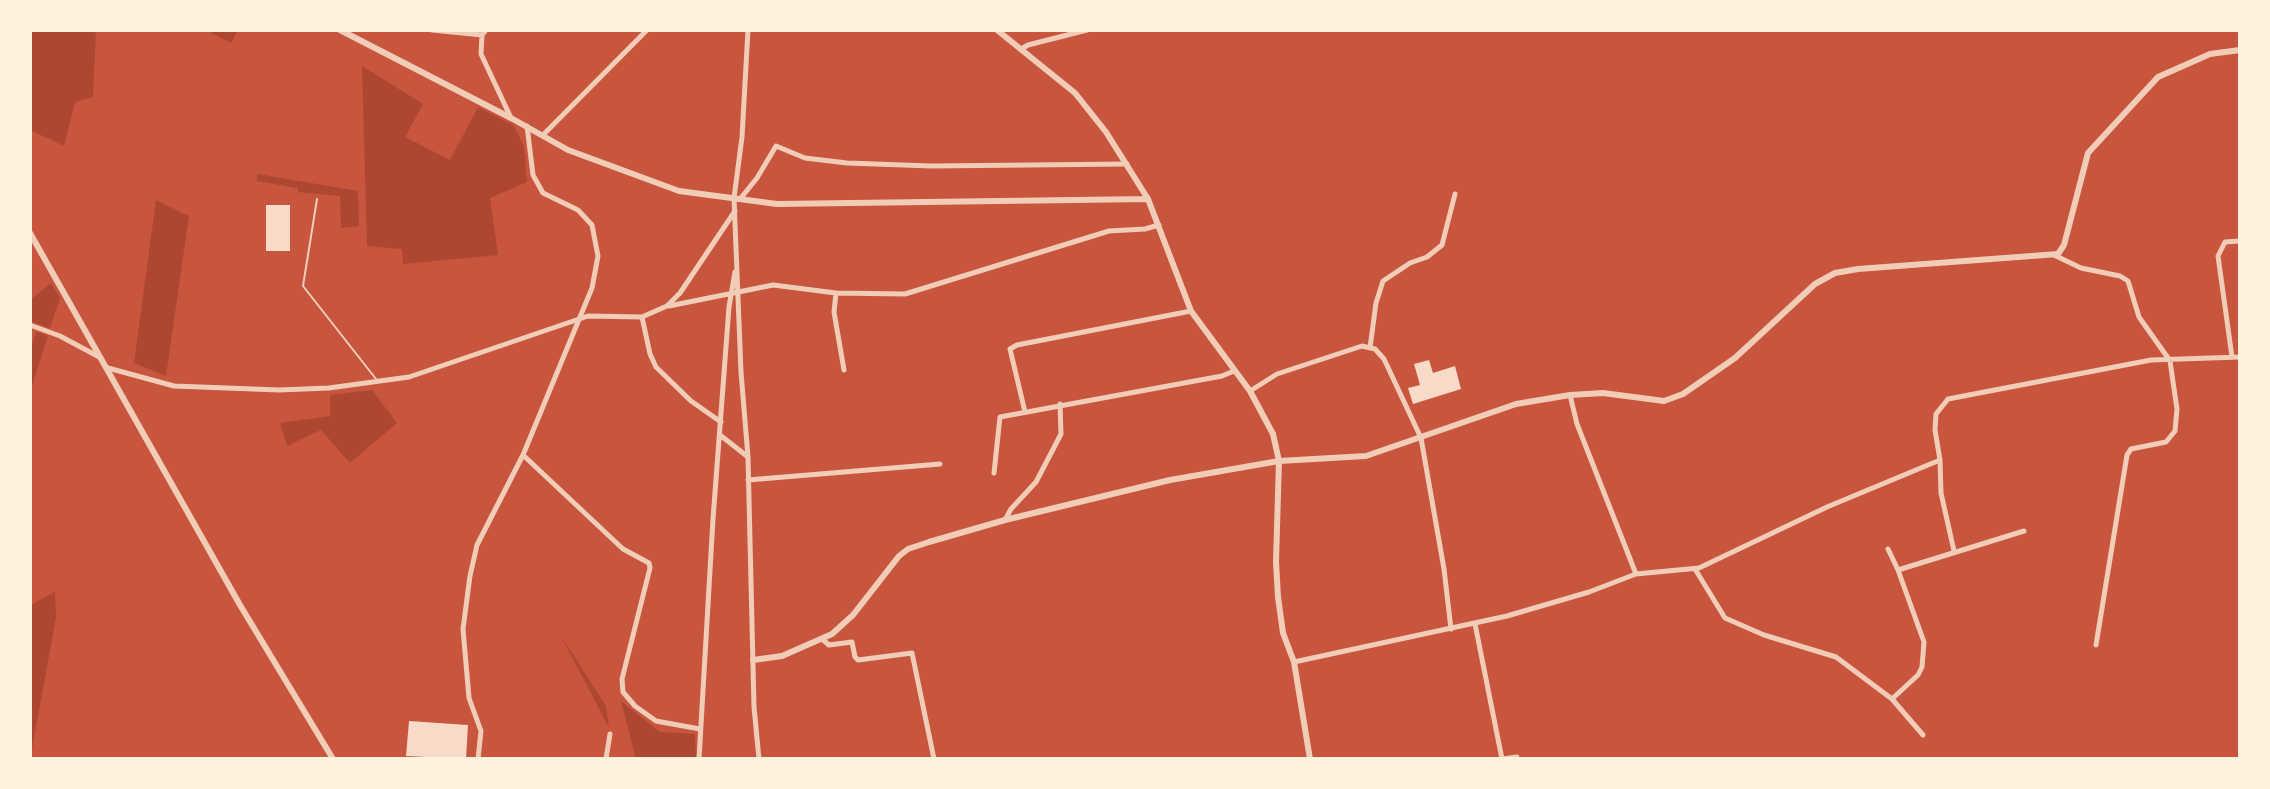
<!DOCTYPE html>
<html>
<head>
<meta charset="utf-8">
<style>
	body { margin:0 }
	#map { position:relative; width:2270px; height:789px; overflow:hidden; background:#c8553d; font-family:Roboto,sans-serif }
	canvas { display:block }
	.frame { position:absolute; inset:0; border:32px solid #fff3e0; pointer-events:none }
</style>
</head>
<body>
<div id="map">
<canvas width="2270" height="789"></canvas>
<div class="frame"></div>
</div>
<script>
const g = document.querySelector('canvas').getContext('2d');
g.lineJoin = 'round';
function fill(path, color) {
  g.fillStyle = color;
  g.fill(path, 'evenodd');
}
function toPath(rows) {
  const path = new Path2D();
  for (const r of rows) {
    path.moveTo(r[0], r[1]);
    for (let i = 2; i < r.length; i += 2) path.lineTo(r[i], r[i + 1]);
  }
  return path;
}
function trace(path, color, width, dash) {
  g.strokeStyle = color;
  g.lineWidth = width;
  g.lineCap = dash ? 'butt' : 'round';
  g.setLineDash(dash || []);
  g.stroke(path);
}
const green = toPath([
	[30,30,96,30,93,97,75,102,64,146,30,130],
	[205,30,238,30,231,43],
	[362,66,423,104,405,137,450,160,478,107,513,125,524,146,527,182,490,198,498,255,403,264,402,249,367,246],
	[258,174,358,191,359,226,341,228,340,196,298,192,298,188,256,181],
	[156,200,189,216,166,376,134,363],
	[51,283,60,298,50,328,30,321,30,300],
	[36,332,48,336,30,392,30,350],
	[372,390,397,423,350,463,321,430,287,446,280,423,330,416,330,395],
	[55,592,56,618,30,759,30,612,32,604],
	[561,636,606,706,609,728,594,699],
	[621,701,660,732,695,734,696,759,636,759]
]);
const building = toPath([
	[266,205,290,205,290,251,266,251],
	[1429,360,1433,373,1455,366,1461,389,1413,404,1408,388,1420,385,1414,364],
	[409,721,468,725,466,759,406,756]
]);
const service = toPath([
	[317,199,303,286,376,379]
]);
const minor = toPath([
	[432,30,482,35],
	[486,30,482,35,481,54,511,118],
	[748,30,742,137,734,198,741,372,748,457,754,707,759,759],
	[1021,49,1028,45,1087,30],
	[543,135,647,30],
	[740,199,757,178,776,146,805,158,847,163,931,166,1127,164],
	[2054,255,2081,268,2120,276,2128,281,2139,317,2168,358],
	[836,293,834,312,844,370],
	[669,306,773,285,836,293,905,294,1109,231,1145,229,1159,225],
	[642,317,650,354,656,367,691,401,721,422],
	[30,325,60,336,101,358],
	[1370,348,1376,303,1383,281,1410,263,1427,257,1442,245,1455,194],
	[2232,357,2218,256,2225,242,2240,241],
	[108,368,174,386,279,390,329,388,409,377,588,316,642,317,667,306,680,293,735,211],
	[1250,391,1277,374,1362,346,1375,349,1384,359,1421,438,1444,569,1451,629],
	[1570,395,1577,424,1636,574],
	[1025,412,1010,349,1017,345,1191,311],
	[720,435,748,457],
	[523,455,623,549,649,563,650,568,622,679,623,692,635,706,656,721,700,729],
	[1940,460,1941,493,1954,551],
	[994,473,1000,417,1222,376,1234,371],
	[748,480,940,464],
	[1005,520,1011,509,1036,482,1061,434,1060,404],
	[1888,549,1898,570,1924,642,1922,667,1918,675,1892,699],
	[1695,569,1725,618,1764,635,1836,657,1892,699,1923,735],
	[1898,570,2024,531],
	[1475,624,1502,759,1517,757,1517,759],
	[822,639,829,645,852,642,855,657,858,660,912,653,934,759],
	[2096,645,2127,455,2131,449,2166,442,2175,431,2177,409,2170,361],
	[1294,662,1507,616,1589,592,1636,574,1699,568,1827,507,1940,460,1935,430,1936,414,1948,399,2151,360,2240,357],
	[478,759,481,731,469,698,463,629,470,576,477,545,523,455,592,288,598,256,592,225,578,210,543,193,533,175,527,126],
	[606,759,610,734],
	[699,759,713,519,729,307,735,272]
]);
const tertiary = toPath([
	[340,30,511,118,568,150,679,191,777,204,1148,199],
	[997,30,1075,93,1106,132,1148,199,1191,311,1250,391,1273,434,1279,461,1276,562,1278,597,1283,633,1294,662,1310,759],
	[30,233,240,605,333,759],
	[753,660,782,656,832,634,853,615,899,556,908,549,929,542,1005,520,1170,480,1279,461,1366,456,1516,404,1570,395,1603,393,1664,401,1683,394,1735,358,1815,284,1835,273,1858,269,2058,254,2064,245,2088,153,2158,77,2210,54,2240,50]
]);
fill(green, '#ae4732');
fill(building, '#f7dbc8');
trace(service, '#f1ccb7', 2);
trace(minor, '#f1ccb7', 5);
trace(tertiary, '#f1ccb7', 6);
</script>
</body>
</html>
